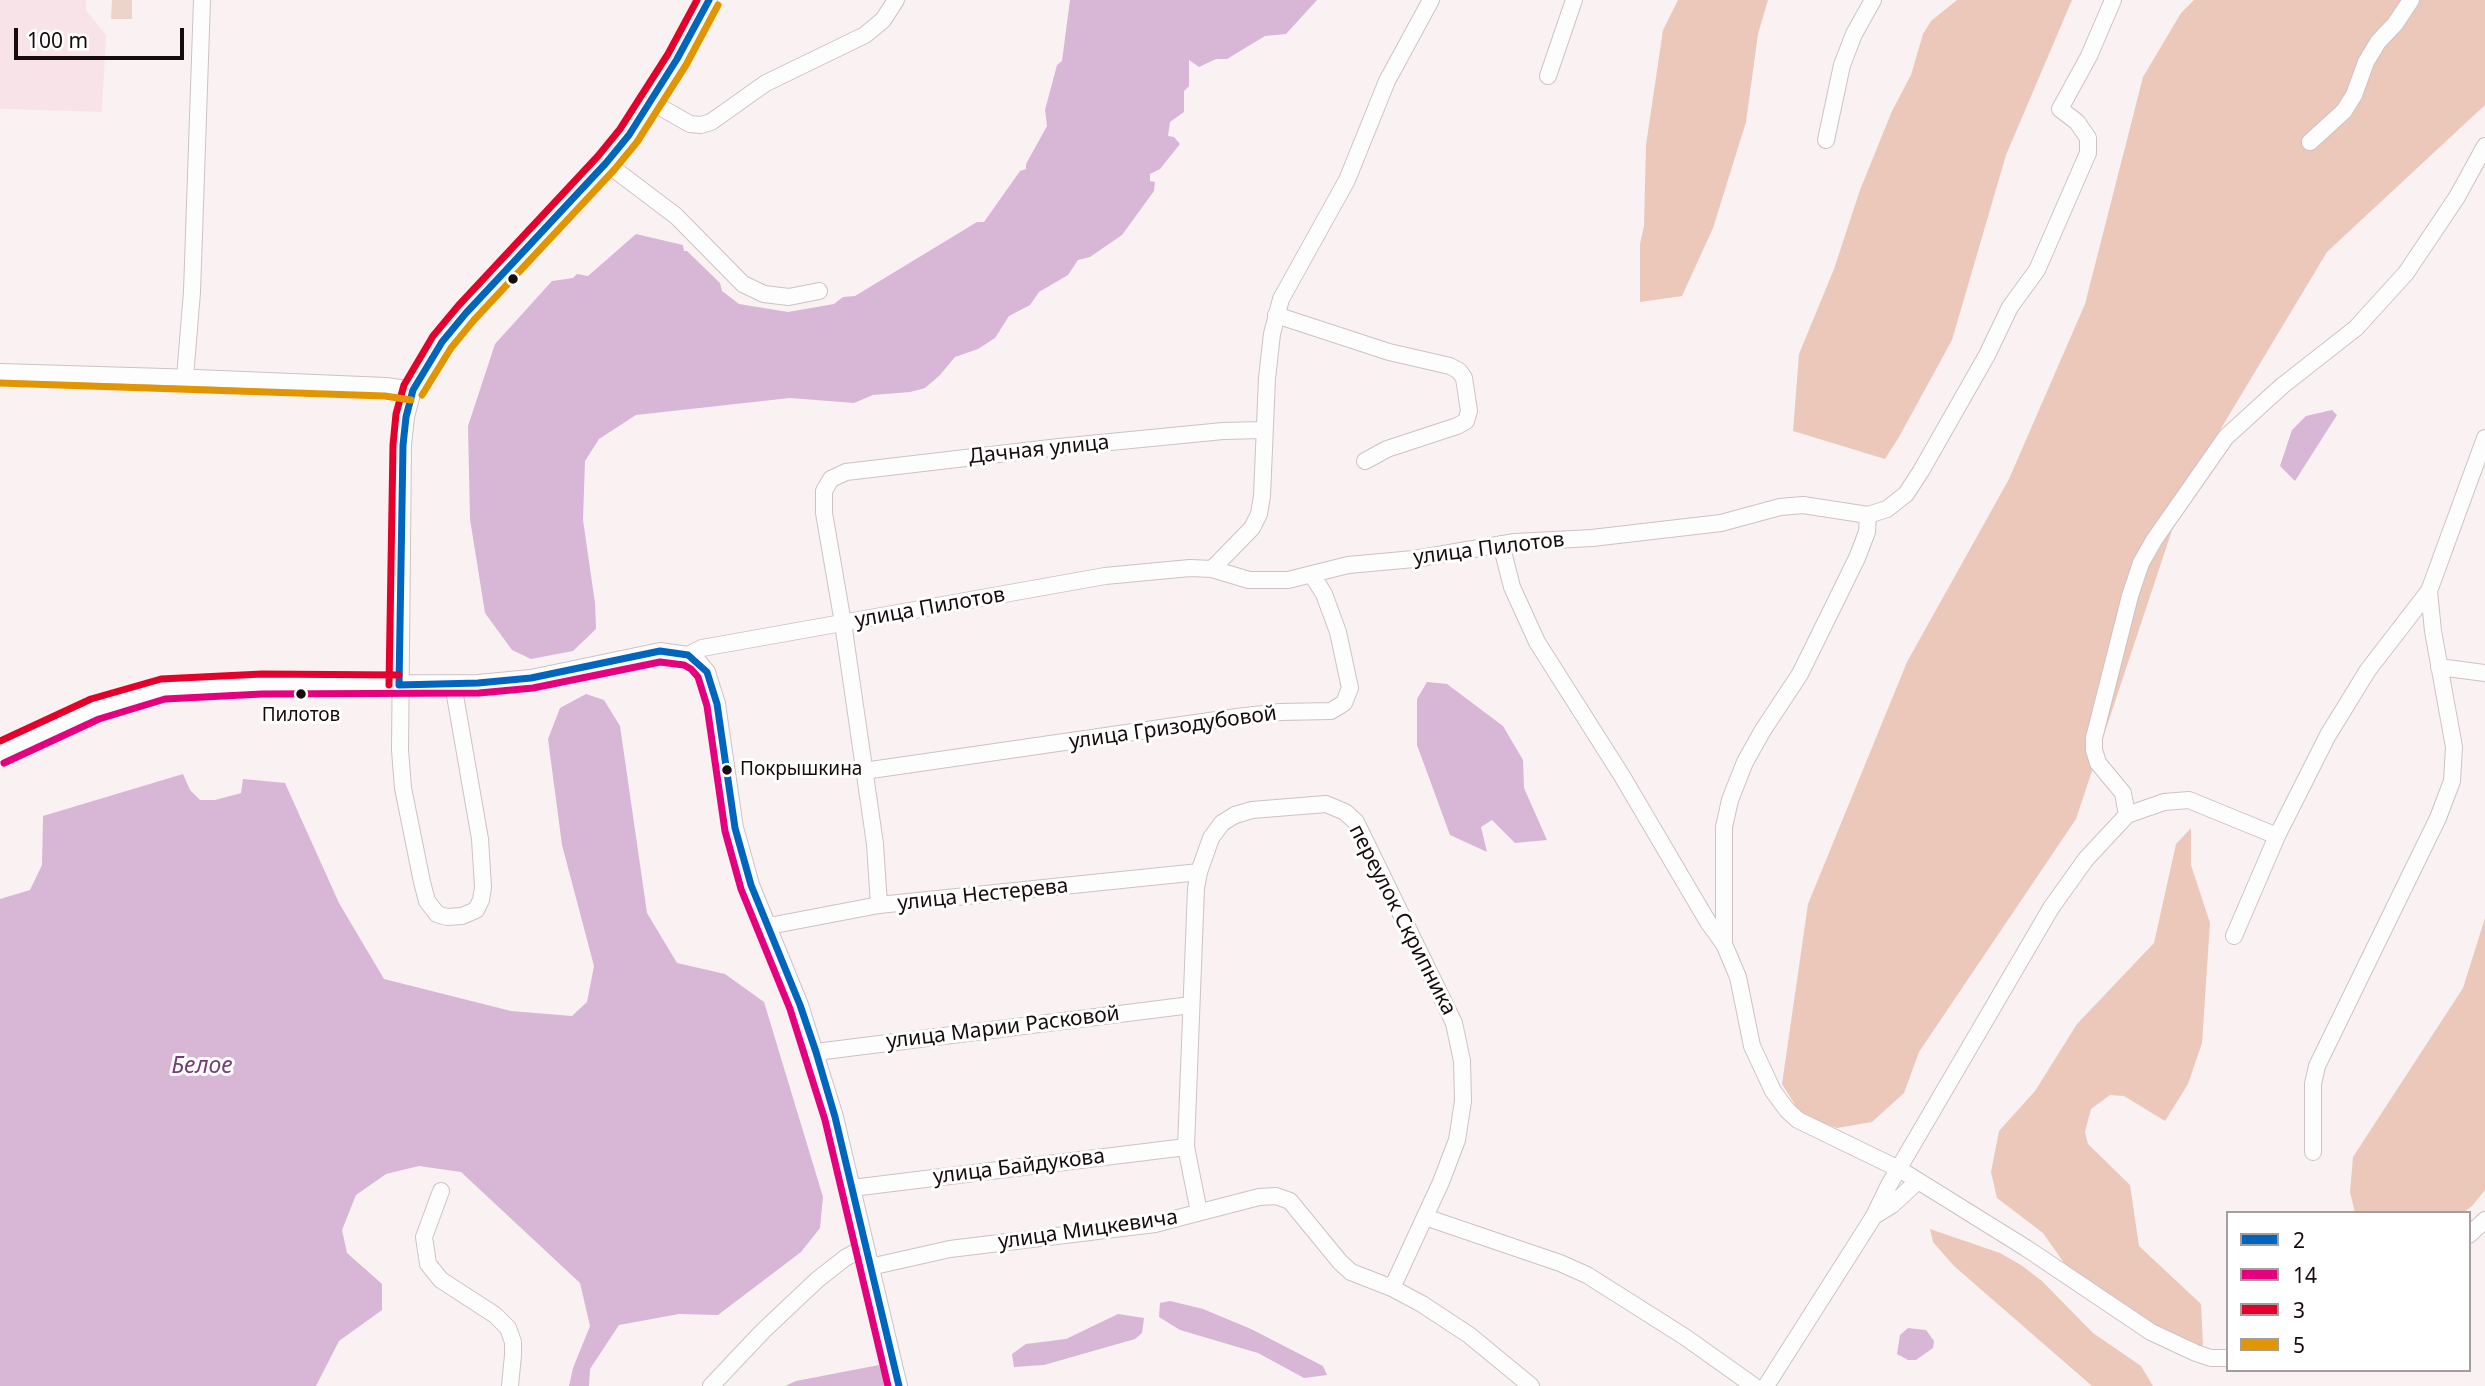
<!DOCTYPE html>
<html>
<head>
<meta charset="utf-8">
<style>
	body { margin:0 }
	#map { position:relative; width:2485px; height:1386px; overflow:hidden; background:#faf1f3; font-family:"Noto Sans",sans-serif }
	canvas { display:block }
	.legend { position:absolute; left:2226px; top:1211px; width:245px; height:161px; box-sizing:border-box; background:#fff; border:2px solid #a39d9e; margin:0; padding:9px 12px; list-style:none; font-size:21px; color:#180b0d }
	.legend li { display:flex; align-items:center; gap:14px; height:35px }
	.legend b { width:35px; border:2px solid #a39d9e }
	.scale { position:absolute; left:14px; top:28px; width:170px; height:32px; box-sizing:border-box; border:4px solid #180b0d; border-top:0; padding-left:9px; font-size:21px; line-height:24px; white-space:nowrap; color:#180b0d; -webkit-text-stroke:5px #fff; paint-order:stroke }
</style>
</head>
<body>
<div id="map">
<canvas width="2485" height="1386"></canvas>
<ul class="legend">
<li><b style="height:9px;background:#0065bd"></b>2</li>
<li><b style="height:9px;background:#e5007d"></b>14</li>
<li><b style="height:9px;background:#e4002b"></b>3</li>
<li><b style="height:9px;background:#e19601"></b>5</li>
</ul>
<div class="scale">100 m</div>
</div>
<script>
const g = document.querySelector('canvas').getContext('2d');
g.lineJoin = 'round';
function fill(path, color) {
  g.fillStyle = color;
  g.fill(path, 'evenodd');
}
function toPath(rows) {
  const path = new Path2D();
  for (const r of rows) {
    path.moveTo(r[0], r[1]);
    for (let i = 2; i < r.length; i += 2) path.lineTo(r[i], r[i + 1]);
  }
  return path;
}
function trace(path, color, width, dash) {
  g.strokeStyle = color;
  g.lineWidth = width;
  g.lineCap = dash ? 'butt' : 'round';
  g.setLineDash(dash || []);
  g.stroke(path);
}
function label(font, color, halo, rows, align = 'center') {
  g.font = font + ' "Noto Sans",sans-serif';
  g.lineWidth = 6;
  g.setLineDash([]);
  g.textBaseline = 'middle';
  g.strokeStyle = halo;
  g.fillStyle = color;
  for (const [text, x, y, turn = 0] of rows) {
    g.save();
    g.translate(x, y);
    g.rotate((+turn || 0) * Math.PI / 180);
    g.textAlign = isNaN(turn) ? turn : align;
    if (halo) g.strokeText(text, 0, 0);
    g.fillText(text, 0, 0);
    g.restore();
  }
}
const built = toPath([
	[0,0,86,0,86,10,106,35,102,112,0,109]
]);
const green = toPath([
	[112,0,132,0,132,19,111,19]
]);
const forest = toPath([
	[1678,0,1768,0,1758,34,1746,122,1713,228,1682,296,1640,302,1640,244,1644,226,1646,145,1663,30],
	[1957,0,2072,0,2006,155,1952,340,1899,437,1885,459,1793,431,1799,354,1834,269,1860,190,1892,111,1911,75,1923,34,1931,21],
	[2194,0,2485,0,2485,105,2327,252,2187,485,2076,819,1919,1052,1904,1093,1872,1122,1837,1128,1802,1116,1782,1084,1808,904,1907,662,2009,479,2085,304,2143,77,2181,13],
	[2191,828,2191,865,2210,923,2202,1043,2188,1084,2165,1121,2124,1096,2110,1095,2091,1109,2085,1132,2088,1144,2130,1185,2139,1246,2201,1304,2203,1345,2191,1351,2081,1287,2043,1233,1997,1198,1991,1172,1999,1131,2035,1091,2077,1024,2154,943,2176,844],
	[2485,918,2485,1190,2472,1206,2463,1213,2355,1213,2350,1192,2353,1157,2463,988],
	[1930,1229,2000,1253,2021,1265,2042,1281,2093,1333,2141,1366,2153,1386,2092,1386,1954,1266,1933,1242]
]);
const water = toPath([
	[1070,0,1317,0,1286,34,1265,36,1227,59,1216,59,1199,67,1189,60,1189,86,1184,91,1184,112,1170,122,1168,136,1174,137,1180,144,1160,169,1150,174,1150,181,1155,182,1154,191,1122,235,1090,257,1078,260,1068,275,1039,292,1030,305,1009,316,995,338,978,349,955,357,940,375,925,388,910,392,873,395,854,403,790,398,636,415,599,439,585,461,583,520,595,603,596,629,573,651,531,659,512,650,485,613,470,519,468,426,495,344,552,281,573,278,577,274,588,276,636,234,683,245,684,251,687,251,720,283,722,291,739,304,788,312,834,304,843,297,855,296,977,222,984,222,1020,171,1026,169,1026,164,1047,126,1045,110,1057,65,1062,61],
	[2332,410,2337,415,2295,481,2280,466,2292,430,2306,416],
	[1427,682,1447,684,1503,726,1523,760,1524,788,1547,840,1515,843,1492,820,1481,827,1487,852,1450,835,1417,745,1417,699],
	[586,694,604,700,620,726,647,913,677,963,725,974,764,1002,823,1197,820,1228,801,1252,718,1315,679,1314,619,1325,590,1369,589,1386,569,1386,573,1368,590,1326,580,1283,461,1172,419,1166,386,1174,356,1195,342,1230,347,1253,382,1284,382,1310,339,1341,316,1386,0,1386,0,899,30,890,42,865,43,816,183,774,190,790,200,800,215,800,241,793,243,779,285,783,339,903,384,979,511,1011,572,1016,587,1002,594,966,562,845,548,739,560,708],
	[1170,1301,1203,1309,1251,1329,1323,1366,1327,1375,1304,1378,1258,1353,1180,1330,1159,1317,1160,1303],
	[1118,1314,1144,1318,1142,1333,1135,1339,1044,1365,1014,1367,1012,1354,1026,1344,1066,1339],
	[1908,1328,1926,1330,1934,1341,1933,1348,1916,1360,1908,1360,1897,1354,1900,1335],
	[879,1365,886,1385,882,1386,785,1386,796,1381]
]);
const minor = toPath([
	[1548,76,1574,0],
	[651,102,690,124,701,125,711,122,766,83,865,35,883,20,896,0],
	[1826,140,1842,65,1854,34,1873,0],
	[2310,142,2344,111,2354,95,2366,62,2378,42,2395,24,2411,0],
	[606,163,676,216,743,284,764,294,789,297,819,291],
	[1276,315,1389,352,1450,366,1459,371,1464,378,1469,411,1466,421,1457,426,1387,449,1365,461],
	[0,372,197,378,386,386,413,390],
	[185,377,192,292,202,0],
	[1501,544,1512,587,1537,642,1622,776,1708,922,1724,944,1738,977,1752,1046,1773,1091,1787,1110,1798,1120,1899,1169,2026,1248,2151,1332,2196,1353,2211,1358,2228,1358],
	[1212,569,1252,528,1259,514,1262,496,1267,378,1272,334,1281,299,1347,180,1387,81,1431,0],
	[688,655,702,648,1105,576,1190,568,1212,569,1249,580,1288,580,1348,565,1414,559,1515,542,1592,538,1721,523,1780,507,1803,505,1868,515],
	[2439,667,2485,673],
	[453,684,480,839,483,887,481,900,476,910,462,916,447,917,437,914,427,901,422,882,403,788,400,750,403,445,406,417,413,390,442,342,466,313,606,163,629,135,677,59,709,0],
	[0,753,95,709,163,689,262,684,478,683,531,678,660,651,688,655,698,661,707,672,717,704,735,828,742,852,751,885,800,1005,835,1117,899,1386],
	[864,771,1237,717,1280,712,1331,711,1344,703,1350,688,1338,632,1324,594,1312,575],
	[2127,815,2123,793,2098,763,2094,750,2094,738,2130,596,2141,563,2154,540,2226,437,2282,386,2356,328,2406,273,2457,197,2485,146],
	[879,905,875,844,843,623,824,513,824,491,831,479,846,472,1059,447,1223,431,1263,430],
	[769,926,879,905,1199,872],
	[2234,936,2277,836,2328,735,2368,670,2429,591,2485,438],
	[1724,944,1724,827,1730,800,1745,762,1763,730,1800,674,1857,558,1867,532,1868,515,1887,509,1906,494,1921,471,1987,355,2010,307,2037,270,2088,153,2088,138,2077,122,2060,109,2089,56,2113,0],
	[816,1052,1191,1005],
	[2313,1152,2313,1084,2317,1066,2438,818,2452,781,2454,747,2433,631,2429,591],
	[852,1188,1186,1147],
	[441,1191,424,1237,428,1264,441,1280,495,1315,508,1328,513,1342,513,1355,510,1386],
	[1199,1212,1186,1147,1196,888,1199,872,1211,838,1222,823,1235,815,1252,810,1326,804,1345,812,1356,822,1454,1023,1462,1061,1463,1101,1457,1140,1441,1182,1392,1288],
	[1874,1216,1892,1205,1918,1181],
	[1425,1217,1560,1263,1587,1275,1685,1337,1754,1386],
	[2469,1235,2485,1220],
	[870,1267,950,1249,1155,1224,1259,1197,1276,1196,1290,1201,1340,1262,1351,1272,1392,1288,1422,1304,1469,1335,1531,1386],
	[711,1386,763,1331,817,1280,845,1258,865,1247],
	[1766,1386,1874,1216,1889,1185,2051,908,2086,859,2127,815,2164,802,2189,800,2277,836]
]);
const bus1 = toPath([
	[399,685,478,683,531,678,660,651,688,655,707,672,717,704,735,828,751,885,800,1005,816,1052,835,1117,899,1386],
	[399,685,403,445,406,417,413,390,442,342,466,313,606,163,629,135,677,59,709,0]
]);
const bus2 = toPath([
	[4,763,99,719,165,699,262,694,479,693,533,688,660,662,684,665,691,669,698,677,707,706,725,831,741,889,790,1009,825,1120,888,1386]
]);
const bus3 = toPath([
	[389,685,393,445,396,414,404,385,433,336,458,306,598,156,620,129,668,54,697,0],
	[0,741,91,699,161,679,262,674,399,675]
]);
const bus4 = toPath([
	[0,383,385,396,411,400],
	[422,395,451,348,474,320,614,170,637,142,686,65,718,5]
]);
const markers = [
	[513,279,6,"#180b0d"],
	[301,694,6,"#180b0d"],
	[727,770,6,"#180b0d"]
];
const busNames = [
	["Пилотов",301,716],
	["Покрышкина",740,770,"left"]
];
const streetNames = [
	["Дачная улица",1039,450,-6],
	["улица Пилотов",1489,549,-7],
	["улица Пилотов",930,608,-10],
	["улица Гризодубовой",1173,728,-8],
	["улица Нестерева",983,895,-6],
	["переулок Скрипника",1402,920,63],
	["улица Марии Расковой",1003,1028,-7],
	["улица Байдукова",1019,1167,-7],
	["улица Мицкевича",1088,1230,-8]
];
const waterNames = [
	["Белое",202,1066]
];
fill(built, '#f8e4e8');
fill(green, '#edd4cb');
fill(forest, '#ecc8ba');
fill(water, '#d8b6d6');
trace(minor, '#cdc2c4', 18);
trace(minor, '#fefdfd', 16);
trace(bus1, '#0065bd', 7);
trace(bus2, '#e5007d', 7);
trace(bus3, '#e4002b', 7);
trace(bus4, '#e19601', 7);
for (const [x, y, r, color] of markers) {
  const dot = new Path2D();
  dot.arc(x, y, r, 0, 2 * Math.PI);
  g.fillStyle = color;
  g.fill(dot);
  trace(dot, '#fff', 2.5);
}
label('19px', '#180b0d', '#fff', busNames);
label('21px', '#180b0d', '#fff', streetNames);
label('italic 23px', '#743d74', '#fff', waterNames);
</script>
</body>
</html>
